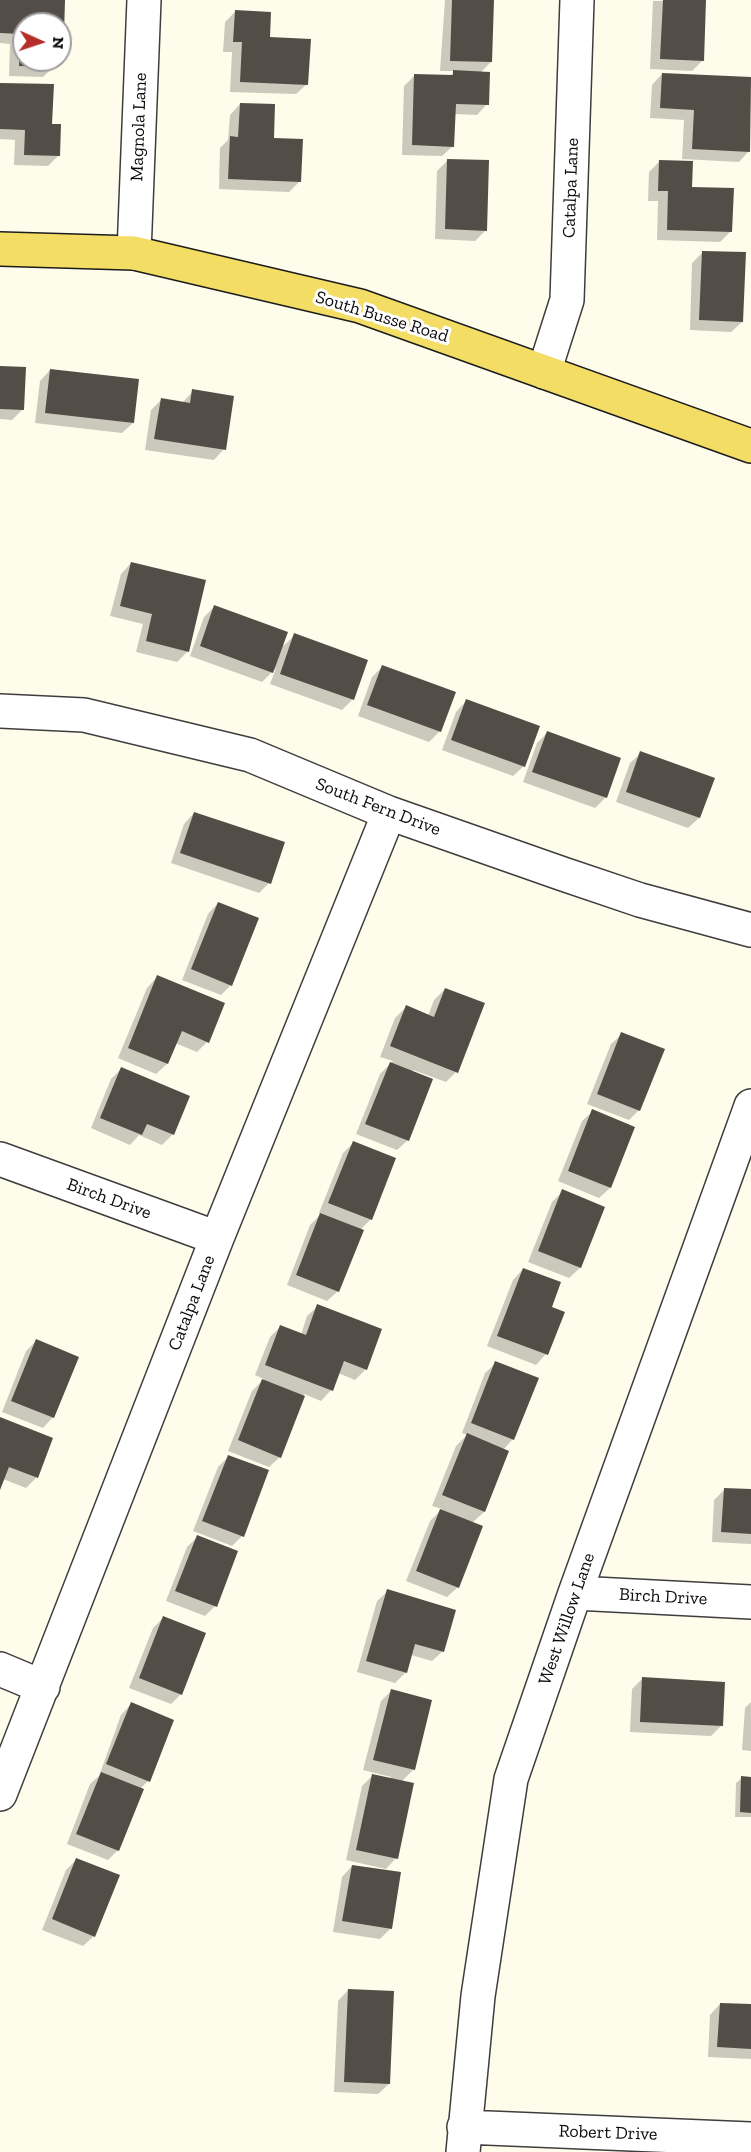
<!DOCTYPE html>
<html>
<head>
<meta charset="utf-8">
<style>
	body { margin:0 }
	#map { position:relative; width:751px; height:2152px; overflow:hidden; background:#fefcea; font-family:"Zilla Slab",serif }
	canvas { display:block }
	.north { position:absolute; left:12px; top:12px; width:60px; height:60px; box-sizing:border-box; background:#fff; border:2px solid #9d9d9d; border-radius:50%; rotate:93deg; font-size:16px; font-weight:700; line-height:24px; text-align:center; color:#0b0b0b }
	.north::after { content:''; display:block; margin:auto; width:21px; height:27px; background:#b52f2a; clip-path:polygon(50% 0,100% 100%,50% 72%,0 100%) }
</style>
</head>
<body>
<div id="map">
<canvas width="751" height="2152"></canvas>
<div class="north">N</div>
</div>
<script>
const g = document.querySelector('canvas').getContext('2d');
g.lineJoin = 'round';
function fill(path, color) {
  g.fillStyle = color;
  g.fill(path, 'evenodd');
}
function toPath(rows) {
  const path = new Path2D();
  for (const r of rows) {
    path.moveTo(r[0], r[1]);
    for (let i = 2; i < r.length; i += 2) path.lineTo(r[i], r[i + 1]);
  }
  return path;
}
function trace(path, color, width, dash) {
  g.strokeStyle = color;
  g.lineWidth = width;
  g.lineCap = dash ? 'butt' : 'round';
  g.setLineDash(dash || []);
  g.stroke(path);
}
function label(font, color, halo, rows, align = 'center') {
  g.font = font + ' "Zilla Slab",serif';
  g.lineWidth = 6;
  g.setLineDash([]);
  g.textBaseline = 'middle';
  g.strokeStyle = halo;
  g.fillStyle = color;
  for (const [text, x, y, turn = 0] of rows) {
    g.save();
    g.translate(x, y);
    g.rotate((+turn || 0) * Math.PI / 180);
    g.textAlign = isNaN(turn) ? turn : align;
    if (halo) g.strokeText(text, 0, 0);
    g.fillText(text, 0, 0);
    g.restore();
  }
}
const shadow = toPath([
	[0,0,64,0,62,34,60,37,60,24,24,24,24,60,54,60,53,67,43,77,9,76,10,44,0,43],
	[445,0,493,0,491,62,480,73,487,104,477,115,454,114,453,146,442,156,402,155,404,86,415,75,450,76,455,71,440,71],
	[705,0,703,60,692,71,650,69,653,1],
	[235,12,268,39,307,84,296,94,230,92,232,52,223,52,225,22],
	[662,74,751,79,749,151,739,162,682,159,684,120,650,118,652,85],
	[0,84,51,125,59,155,48,166,14,165,15,140,0,139],
	[240,104,272,139,300,181,289,192,219,189,220,148,228,140,230,115],
	[448,160,486,230,475,241,435,239,437,171],
	[659,162,691,188,731,231,720,242,657,240,658,201,648,201,649,172],
	[703,252,742,322,731,332,690,330,692,263],
	[0,367,23,409,12,420,0,419],
	[50,370,133,423,122,433,35,423,40,381],
	[193,391,224,449,214,460,145,450,151,410,161,400,182,403],
	[131,563,188,651,177,662,136,652,143,624,110,616,121,574],
	[214,607,280,649,295,635,366,661,352,700,342,710,270,684,276,668,262,682,190,656,204,617],
	[382,667,440,731,429,742,358,716,372,677],
	[466,701,524,766,513,776,442,750,456,712],
	[547,733,619,759,605,798,595,808,523,782,537,743],
	[641,753,713,779,699,818,688,828,616,802,630,763],
	[194,813,269,883,259,893,171,863,184,824],
	[218,903,231,985,221,995,182,980,208,914],
	[157,977,207,1042,197,1052,175,1043,167,1064,156,1074,118,1058,147,988],
	[445,989,456,1072,446,1082,413,1070,408,1140,397,1150,356,1134,380,1074,393,1061,380,1057,395,1018,406,1007,428,1016,434,1000],
	[622,1034,639,1110,629,1120,587,1104,611,1044],
	[122,1068,188,1096,172,1135,162,1145,139,1135,130,1145,91,1128,111,1079],
	[593,1111,610,1188,599,1198,558,1181,582,1121],
	[353,1143,371,1219,360,1230,338,1291,327,1301,287,1285,310,1225,321,1214,319,1213,343,1153],
	[563,1191,603,1208,580,1268,569,1278,528,1262,552,1202],
	[523,1269,550,1308,546,1354,536,1365,487,1346,513,1280],
	[318,1306,366,1369,355,1380,338,1373,331,1390,321,1401,304,1394,280,1457,269,1467,228,1451,252,1391,264,1379,255,1375,270,1337,280,1327,301,1335,307,1316],
	[36,1341,53,1417,43,1428,2,1412,26,1351],
	[496,1363,513,1439,503,1450,484,1512,472,1523,458,1587,447,1597,406,1581,430,1521,442,1509,432,1506,456,1446,467,1435,462,1433,485,1373],
	[0,1419,51,1439,36,1478,26,1488,3,1479,0,1487],
	[229,1456,242,1536,232,1546,193,1531,218,1467],
	[724,1490,751,1491,751,1544,712,1542,714,1500],
	[197,1537,215,1606,205,1616,166,1601,187,1547],
	[388,1591,443,1651,432,1661,411,1655,406,1672,395,1683,357,1672,377,1601],
	[163,1618,181,1694,171,1704,129,1688,153,1628],
	[642,1679,721,1726,711,1736,630,1732,632,1689],
	[391,1691,414,1769,401,1782,396,1858,386,1869,346,1860,362,1786,372,1776,390,1780,391,1777,363,1770,381,1701],
	[751,1702,751,1751,742,1750,745,1708],
	[131,1704,148,1781,140,1789,118,1850,108,1860,67,1844,90,1784,99,1776,121,1715],
	[742,1778,751,1778,751,1817,735,1817,736,1783],
	[77,1859,94,1936,83,1946,42,1930,66,1870],
	[352,1866,390,1929,380,1939,333,1932,342,1877],
	[348,1990,389,2084,378,2094,334,2092,338,2001],
	[720,2004,751,2005,751,2059,708,2057,710,2015]
]);
const building = toPath([
	[0,0,65,0,64,35,60,35,60,24,24,24,24,60,55,60,55,67,19,66,20,34,0,33],
	[452,0,494,0,492,62,450,61],
	[663,0,706,0,704,61,660,59],
	[235,10,271,12,270,37,311,39,308,85,240,82,242,42,233,42],
	[453,70,490,72,489,105,456,104,454,147,412,145,414,74,453,75],
	[662,73,751,77,750,152,692,149,694,110,660,108],
	[0,83,54,84,52,124,61,124,60,156,24,155,25,130,0,129],
	[240,103,275,104,274,138,303,139,301,182,228,179,230,136,238,137],
	[447,159,489,160,487,231,445,229],
	[659,160,693,161,692,187,734,188,732,232,667,230,668,191,658,191],
	[702,251,746,252,743,322,699,320],
	[0,366,26,367,24,410,0,409],
	[50,369,139,379,134,423,45,413],
	[192,389,234,396,226,450,154,439,161,398,190,403],
	[131,562,206,580,189,652,146,641,152,614,120,606],
	[214,605,288,632,273,673,200,646],
	[294,633,368,660,354,700,280,674],
	[382,665,456,692,441,732,367,705],
	[466,699,540,726,525,767,451,740],
	[547,731,621,758,607,798,532,772],
	[640,751,715,778,700,818,626,792],
	[194,812,285,842,271,884,180,853],
	[218,902,259,918,232,986,191,969],
	[157,975,225,1003,209,1043,182,1031,168,1064,128,1048],
	[445,988,485,1003,458,1073,390,1046,406,1005,434,1017],
	[621,1032,665,1049,640,1111,597,1094],
	[390,1062,433,1079,409,1141,365,1124],
	[121,1067,190,1096,174,1135,147,1124,142,1135,100,1118],
	[592,1109,635,1127,611,1188,568,1171],
	[353,1141,396,1158,372,1220,328,1203],
	[562,1189,605,1207,581,1268,538,1251],
	[320,1213,364,1230,339,1292,296,1275],
	[523,1268,561,1282,552,1307,565,1312,548,1355,497,1336],
	[317,1304,382,1329,367,1370,344,1361,333,1391,265,1365,280,1325,306,1335],
	[36,1339,79,1357,54,1418,11,1401],
	[495,1361,539,1378,514,1440,471,1423],
	[262,1379,305,1396,281,1458,238,1440],
	[0,1417,53,1438,38,1478,9,1467,0,1490],
	[467,1433,509,1451,485,1512,442,1495],
	[228,1455,269,1470,244,1537,202,1521],
	[724,1488,751,1489,751,1534,721,1532],
	[440,1509,483,1526,459,1588,416,1571],
	[197,1535,238,1551,217,1607,175,1591],
	[387,1589,456,1610,444,1652,415,1644,407,1673,366,1661],
	[163,1616,206,1633,182,1695,139,1678],
	[642,1677,725,1682,723,1726,640,1722],
	[391,1689,432,1700,415,1770,373,1760],
	[131,1702,174,1720,150,1782,106,1764],
	[101,1772,144,1789,119,1851,76,1834],
	[372,1774,414,1783,398,1859,356,1850],
	[741,1776,751,1777,751,1813,740,1812],
	[76,1858,120,1875,95,1937,52,1919],
	[352,1865,401,1872,392,1929,342,1921],
	[348,1989,394,1991,390,2084,344,2082],
	[720,2003,751,2004,751,2049,717,2047]
]);
const minor = toPath([
	[134,253,144,0],
	[544,372,567,300,577,0],
	[0,711,84,715,250,755,389,813,563,874,640,900,751,930],
	[0,1159,217,1238],
	[575,1593,751,1602],
	[0,1669,43,1687],
	[0,1794,217,1238,389,813],
	[464,2127,751,2139],
	[463,2152,478,1996,511,1779,575,1593,751,1106]
]);
const major = toPath([
	[0,249,134,253,360,306,751,446]
]);
const streetNames = [
	["Magnola Lane",139,127,-88],
	["Catalpa Lane",571,188,-88],
	["South Busse Road",382,317,17],
	["South Fern Drive",378,807,21],
	["Birch Drive",109,1199,20],
	["Catalpa Lane",192,1303,-69],
	["Birch Drive",663,1597,3],
	["West Willow Lane",567,1619,-71],
	["Robert Drive",608,2133,2]
];
fill(shadow, '#0003');
fill(building, '#534d48');
trace(minor, '#3e3e3e', 36);
trace(major, '#1c1c1c', 36);
trace(minor, '#fff', 33);
trace(major, '#f3dd65', 33);
label('18px', '#0b0b0b', '#fff', streetNames);
</script>
</body>
</html>
